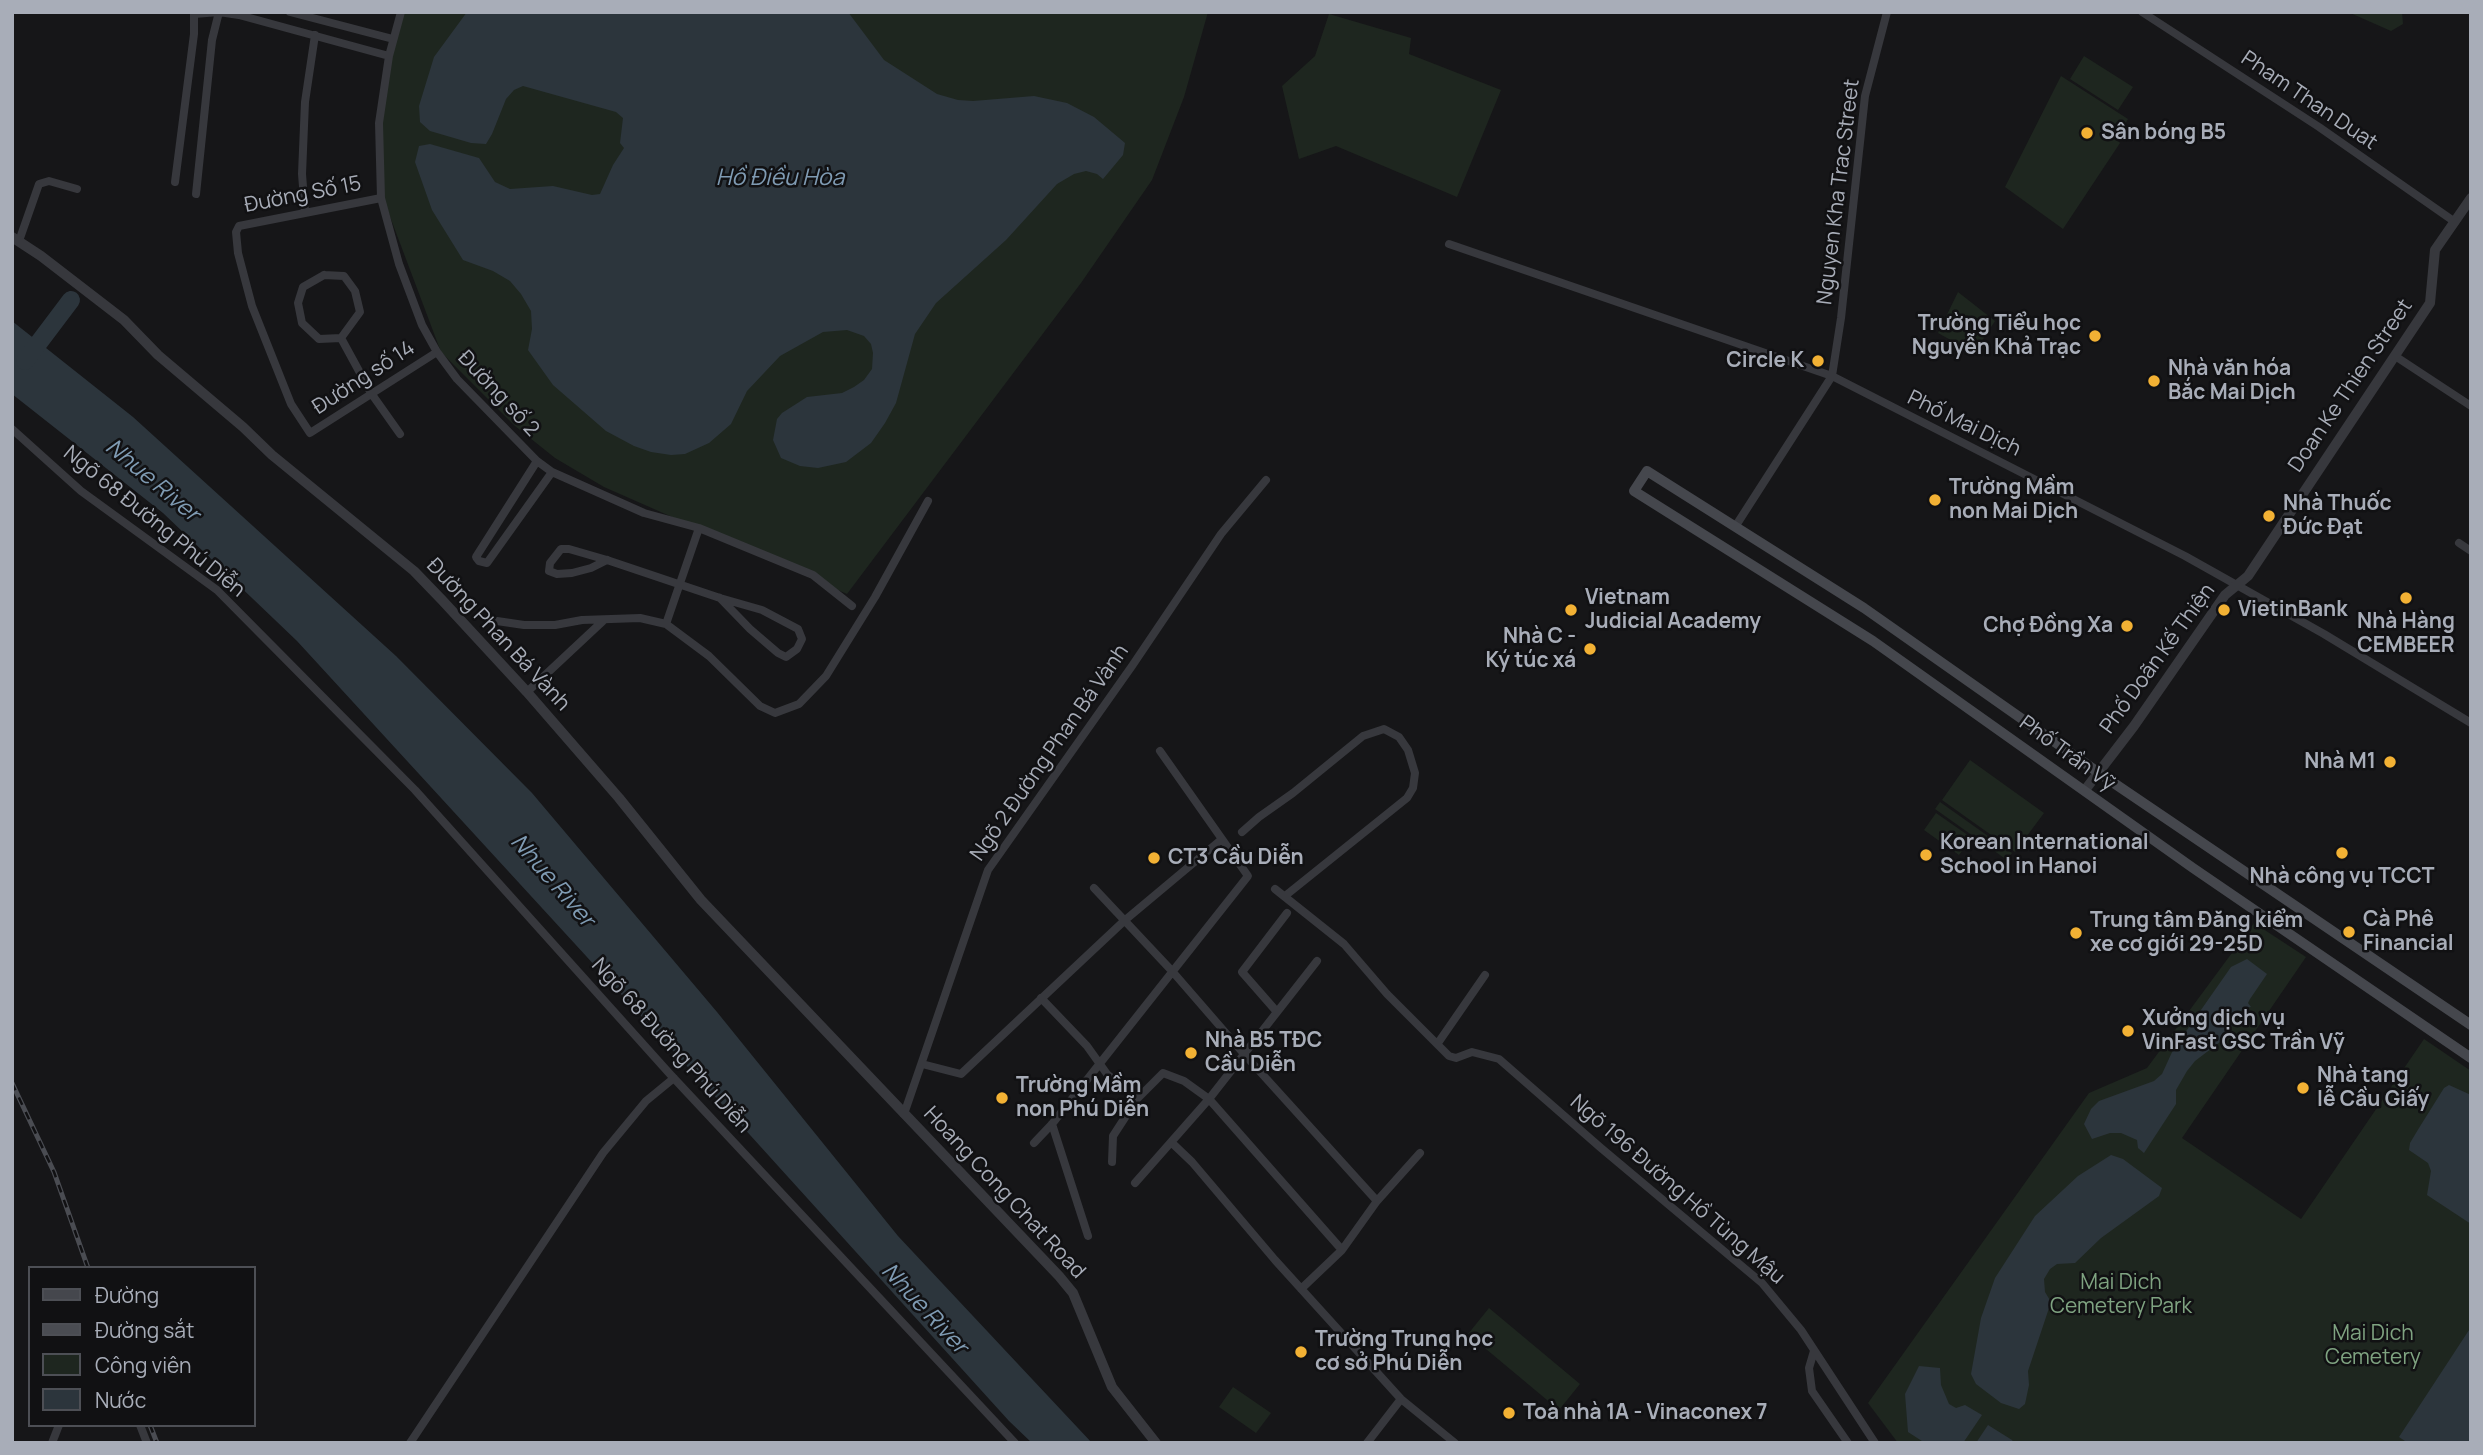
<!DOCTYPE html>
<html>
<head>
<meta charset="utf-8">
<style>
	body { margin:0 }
	#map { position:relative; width:2483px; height:1455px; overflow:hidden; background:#161618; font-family:Manrope,sans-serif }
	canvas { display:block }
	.frame { position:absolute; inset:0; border:14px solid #a8adb8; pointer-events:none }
	.legend { position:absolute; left:28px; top:1266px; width:228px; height:161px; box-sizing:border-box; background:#111113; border:2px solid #4d4f55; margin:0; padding:9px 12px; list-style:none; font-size:21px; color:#a8adb8 }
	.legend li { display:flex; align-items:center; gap:14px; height:35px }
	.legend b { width:35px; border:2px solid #4d4f55 }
</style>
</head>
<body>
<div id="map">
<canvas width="2483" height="1455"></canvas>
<div class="frame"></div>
<ul class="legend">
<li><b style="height:9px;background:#45474d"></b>Đường</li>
<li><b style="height:9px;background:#4a4c52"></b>Đường sắt</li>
<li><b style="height:19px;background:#1e261f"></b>Công viên</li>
<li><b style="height:19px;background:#2c353c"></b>Nước</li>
</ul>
</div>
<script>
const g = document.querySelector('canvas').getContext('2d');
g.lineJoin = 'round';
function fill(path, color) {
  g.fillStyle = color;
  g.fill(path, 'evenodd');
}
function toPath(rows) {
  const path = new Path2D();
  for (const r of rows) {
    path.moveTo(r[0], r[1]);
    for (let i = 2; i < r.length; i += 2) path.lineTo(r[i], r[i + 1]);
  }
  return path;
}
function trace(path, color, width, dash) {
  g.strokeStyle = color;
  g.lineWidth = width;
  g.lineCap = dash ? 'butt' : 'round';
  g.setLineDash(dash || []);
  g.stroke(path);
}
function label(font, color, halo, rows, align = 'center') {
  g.font = font + ' Manrope,sans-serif';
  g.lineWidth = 5;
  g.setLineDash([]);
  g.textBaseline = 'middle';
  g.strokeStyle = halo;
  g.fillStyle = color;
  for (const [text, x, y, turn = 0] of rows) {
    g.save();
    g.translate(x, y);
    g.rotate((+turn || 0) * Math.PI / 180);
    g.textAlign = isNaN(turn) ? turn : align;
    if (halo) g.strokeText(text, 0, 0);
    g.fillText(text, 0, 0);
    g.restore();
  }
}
const green = toPath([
	[403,12,1208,12,1184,97,1152,180,1081,283,847,594,604,487,555,458,515,426,441,352,383,198,380,123,394,39],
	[2348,12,2402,12,2403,24,2391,31],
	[1329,14,1411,38,1409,54,1501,90,1457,197,1336,146,1299,159,1282,86,1315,56],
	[2084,56,2133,87,2118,110,2070,79],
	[2061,76,2128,119,2116,139,2120,143,2063,229,2005,187],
	[1958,292,1995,321,1974,353,1938,333],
	[1970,760,2044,813,2015,852,1942,800],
	[1940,802,2012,853,2007,860,1935,809],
	[1936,813,1972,838,1959,855,1924,830],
	[2254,923,2306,957,2182,1138,2301,1219,2424,1039,2471,1071,2471,1443,1898,1443,1868,1403,2089,1093,2147,1068],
	[1489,1308,1580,1384,1559,1410,1468,1334],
	[1233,1387,1271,1413,1256,1433,1219,1407]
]);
const water = toPath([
	[467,12,848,12,884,60,937,94,958,100,973,101,1034,96,1067,103,1094,117,1125,143,1123,155,1103,179,1097,174,1086,171,1074,174,1057,184,1006,240,936,303,915,334,896,403,885,423,871,443,846,462,818,468,800,466,781,458,773,440,777,419,782,413,807,397,842,393,854,387,864,380,872,369,873,353,871,344,864,336,847,330,823,332,780,356,747,391,731,424,709,443,685,454,671,455,651,452,634,446,606,431,553,385,528,350,532,329,531,311,521,294,510,281,493,271,463,260,432,210,415,162,419,146,430,144,479,158,495,182,510,189,553,186,592,195,600,194,613,165,624,148,620,143,623,118,616,112,523,86,514,90,506,99,492,134,486,144,471,143,430,131,420,122,419,106,434,57],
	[12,321,133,417,396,656,532,793,717,1012,898,1236,1092,1443,1032,1443,1009,1421,731,1114,297,641,163,513,12,394],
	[2247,959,2267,974,2250,999,2248,1003,2251,1007,2243,1008,2224,1039,2195,1061,2187,1071,2176,1090,2176,1104,2144,1153,2138,1148,2137,1140,2121,1133,2110,1133,2092,1139,2084,1124,2091,1109,2099,1101,2154,1081,2162,1074,2173,1050,2231,967],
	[2449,1085,2471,1095,2471,1224,2427,1195,2431,1171,2428,1163,2409,1150,2410,1143,2419,1128,2444,1088],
	[2111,1155,2123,1159,2162,1188,2159,1196,2101,1238,2075,1263,2057,1264,2050,1269,2044,1279,2045,1292,2051,1302,2028,1371,2029,1385,2025,1404,2019,1409,2001,1403,1976,1384,1971,1374,1981,1318,1995,1278,2035,1216,2078,1176],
	[2471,1327,2471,1443,2408,1443,2399,1437],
	[1919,1366,1940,1368,1941,1385,1949,1404,1956,1408,1965,1405,1982,1415,1963,1443,1925,1443,1908,1432,1905,1394],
	[1988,1425,2012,1440,2014,1443,1976,1443]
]);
const river = toPath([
	[25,361,71,300]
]);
const minor = toPath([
	[290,12,393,39],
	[401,12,389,56,379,123,381,198,399,264,422,325,437,352,457,379,537,461,552,472,644,513,699,528,813,575,852,606],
	[2142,12,2319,127,2455,222],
	[194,14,219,12,239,15,389,56],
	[175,182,194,34,194,12],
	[196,194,212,40,219,12],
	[381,198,239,226,236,232,238,253,252,306,291,404,310,433,437,352],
	[305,212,302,174,305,102,315,35],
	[19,241,39,184,49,181,77,189],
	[1449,244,1832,376,2185,556,2324,634,2471,723],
	[324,275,344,276,355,291,360,312,341,338,319,339,302,323,298,303,303,287,324,275],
	[341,338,371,393,400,434],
	[2395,356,2471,406],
	[12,429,81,491,217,590,415,790,669,1073,1015,1443],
	[537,461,476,557,479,561,487,563,552,472],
	[1735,527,1832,376,1841,318,1865,96,1887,12],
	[2459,543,2471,551],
	[607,560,591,568,572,573,557,574,549,571,550,563,561,549,569,549,607,560,720,598,762,610,798,629,802,639,797,649,786,657,778,653,750,629,720,598],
	[497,621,524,625,555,625,582,620,640,618,666,624,709,656,760,706,775,713,799,704,826,676,875,597,928,501],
	[666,624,699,528],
	[527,692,604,620],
	[1242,832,1259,817,1293,793,1363,736,1384,729,1399,737,1408,750,1415,773,1413,788,1407,798,1285,896],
	[1094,888,1172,971,1244,1054,1377,1201],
	[1275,889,1344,944,1387,994,1449,1056,1456,1058,1472,1052,1499,1059,1601,1148,1762,1283,1801,1330,1875,1443],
	[1041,998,1087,1046,1107,1074,1137,1099],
	[1277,1012,1242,972,1287,913],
	[1438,1043,1485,975],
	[922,1064,961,1074,1124,921,1222,839],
	[904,1114,988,870,1132,666,1221,534,1266,480],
	[1052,1124,1088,1236],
	[1171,1142,1192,1162,1275,1260,1401,1399,1455,1443],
	[1034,1143,1052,1124,1248,876,1160,751],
	[1112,1162,1113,1136,1137,1099,1163,1073,1184,1081,1209,1099,1342,1250],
	[1135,1183,1209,1099,1317,961],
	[1301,1289,1342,1250,1377,1201,1420,1153],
	[1814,1351,1809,1368,1812,1391,1848,1443],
	[140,1425,147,1443],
	[52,1443,59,1425],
	[410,1443,603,1153,646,1101,674,1078],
	[1367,1443,1401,1399]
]);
const tertiary = toPath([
	[12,237,41,256,124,320,158,355,243,427,272,455,414,571,442,600,527,692,619,798,701,900,1059,1276,1073,1293,1112,1387,1156,1443],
	[2085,790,2134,726,2225,595,2248,576,2430,303,2435,250,2471,198]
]);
const secondary = toPath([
	[2471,1025,2099,773,1864,608,1647,471,1634,491,1873,641,2193,868,2471,1058]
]);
const rail = toPath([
	[12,1083,54,1172,88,1268],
	[150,1425,157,1443]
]);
const markers = [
	[2087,133,7,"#f2b134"],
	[2095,336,7,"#f2b134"],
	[1818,361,7,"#f2b134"],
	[2154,381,7,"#f2b134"],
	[1935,500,7,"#f2b134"],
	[2269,516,7,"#f2b134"],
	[2406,598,7,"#f2b134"],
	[1571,610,7,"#f2b134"],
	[2224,610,7,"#f2b134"],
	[2127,626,7,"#f2b134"],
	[1590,649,7,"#f2b134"],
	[2390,762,7,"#f2b134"],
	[2342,853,7,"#f2b134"],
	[1926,855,7,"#f2b134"],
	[1154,858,7,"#f2b134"],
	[2349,932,7,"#f2b134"],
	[2076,933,7,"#f2b134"],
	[2128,1031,7,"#f2b134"],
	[1191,1053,7,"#f2b134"],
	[2303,1088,7,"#f2b134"],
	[1002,1098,7,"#f2b134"],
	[1301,1352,7,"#f2b134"],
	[1509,1413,7,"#f2b134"]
];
const streetNames = [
	["Pham Than Duat",2309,101,34],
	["Nguyen Kha Trac Street",1839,192,-83],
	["Đường Số 15",303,195,-11],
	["Đường số 14",364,378,-33],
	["Doan Ke Thien Street",2351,386,-56],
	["Đường số 2",498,394,47],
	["Phố Mai Dịch",1964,424,26],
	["Ngõ 68 Đường Phú Diễn",154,522,39],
	["Đường Phan Bá Vành",498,635,47],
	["Phố Doãn Kế Thiện",2158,659,-54],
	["Ngõ 2 Đường Phan Bá Vành",1050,753,-55],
	["Phố Trần Vỹ",2067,754,36],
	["Ngõ 68 Đường Phú Diễn",671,1046,48],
	["Ngõ 196 Đường Hồ Tùng Mậu",1677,1190,41],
	["Hoang Cong Chat Road",1004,1193,47]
];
const poiNames = [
	["Sân bóng B5",2101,133],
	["Trường Tiểu học",2081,324,"right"],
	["Nguyễn Khả Trạc",2081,348,"right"],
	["Circle K",1804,361,"right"],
	["Nhà văn hóa",2168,369],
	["Bắc Mai Dịch",2168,393],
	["Trường Mầm",1949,488],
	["non Mai Dịch",1949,512],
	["Nhà Thuốc",2283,504],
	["Đức Đạt",2283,528],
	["Vietnam",1585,598],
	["Judicial Academy",1585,622],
	["VietinBank",2238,610],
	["Nhà Hàng",2406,622,"center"],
	["CEMBEER",2406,646,"center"],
	["Chợ Đồng Xa",2113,626,"right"],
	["Nhà C -",1576,637,"right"],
	["Ký túc xá",1576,661,"right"],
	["Nhà M1",2376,762,"right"],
	["Korean International",1940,843],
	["School in Hanoi",1940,867],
	["CT3 Cầu Diễn",1168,858],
	["Nhà công vụ TCCT",2342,877,"center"],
	["Cà Phê",2363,920],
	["Financial",2363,944],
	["Trung tâm Đăng kiểm",2090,921],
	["xe cơ giới 29-25D",2090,945],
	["Xưởng dịch vụ",2142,1019],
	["VinFast GSC Trần Vỹ",2142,1043],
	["Nhà B5 TĐC",1205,1041],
	["Cầu Diễn",1205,1065],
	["Nhà tang",2317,1076],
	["lễ Cầu Giấy",2317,1100],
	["Trường Mầm",1016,1086],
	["non Phú Diễn",1016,1110],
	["Trường Trung học",1315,1340],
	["cơ sở Phú Diễn",1315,1364],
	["Toà nhà 1A - Vinaconex 7",1523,1413]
];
const parkNames = [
	["Mai Dich",2121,1283],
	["Cemetery Park",2121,1307],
	["Mai Dich",2373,1334],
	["Cemetery",2373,1358]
];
const waterNames = [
	["Hồ Điều Hòa",780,179],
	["Nhue River",152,481,40],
	["Nhue River",552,881,49],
	["Nhue River",924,1309,47]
];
fill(green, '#1e261f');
fill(water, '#2c353c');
trace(river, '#2c353c', 18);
trace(minor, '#37383d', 8);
trace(tertiary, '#37383d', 10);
trace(secondary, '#45474d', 10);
trace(rail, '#4a4c52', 5);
trace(rail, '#111113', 2.5, [8]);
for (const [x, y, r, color] of markers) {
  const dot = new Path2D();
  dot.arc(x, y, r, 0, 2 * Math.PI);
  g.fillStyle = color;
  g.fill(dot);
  trace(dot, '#111113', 2.5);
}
label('21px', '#a8adb8', '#111113', streetNames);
label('bold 21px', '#a8adb8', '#111113', poiNames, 'left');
label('21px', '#7fa381', '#111113', parkNames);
label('italic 23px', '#7f9bb3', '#111113', waterNames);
</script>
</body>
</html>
